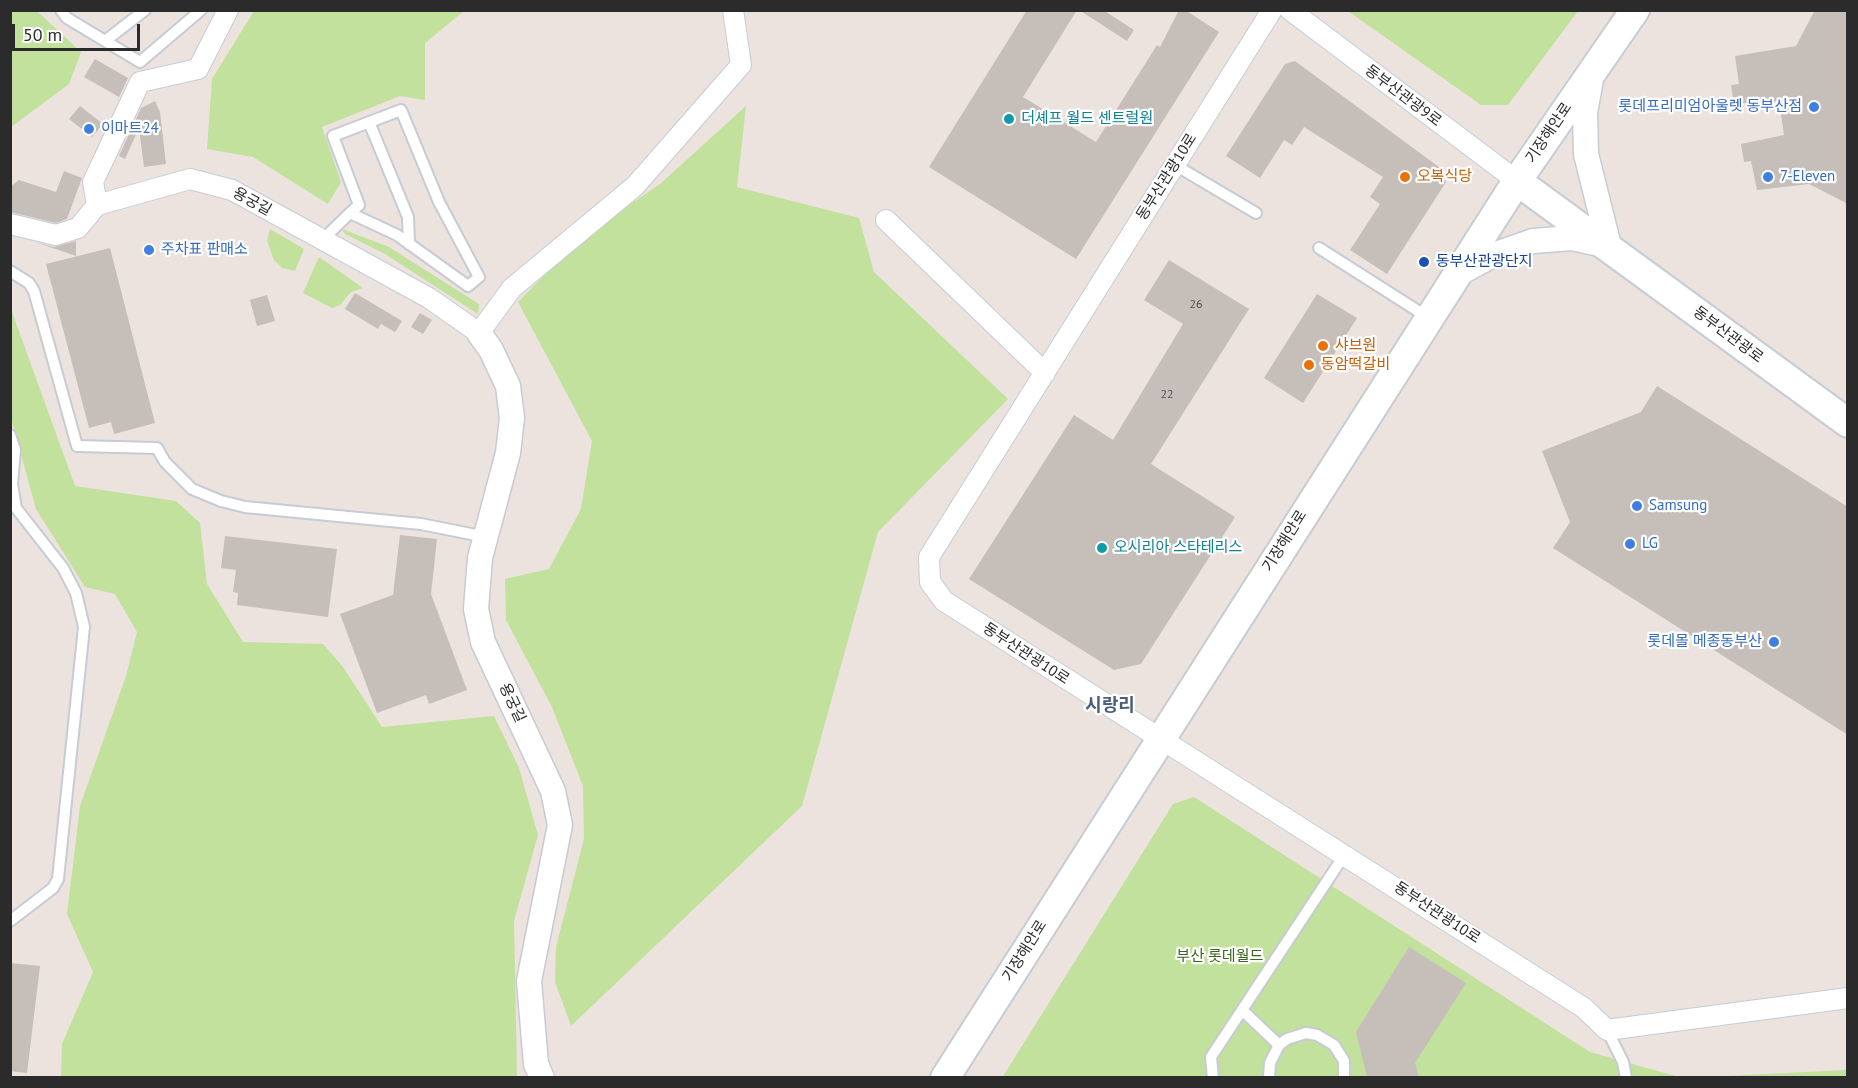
<!DOCTYPE html>
<html>
<head>
<meta charset="utf-8">
<style>
	body { margin:0 }
	#map { position:relative; width:1858px; height:1088px; overflow:hidden; background:#ece3de; font-family:"PT Sans",sans-serif }
	canvas { display:block }
	.frame { position:absolute; inset:0; border:12px solid #2b2b2b; pointer-events:none }
	.scale { position:absolute; left:12px; top:24px; width:128px; height:27px; box-sizing:border-box; border:3px solid #2b2b2b; border-top:0; padding-left:8px; font-size:18px; line-height:21px; white-space:nowrap; color:#2b2b2b; -webkit-text-stroke:4px #fff; paint-order:stroke }
</style>
</head>
<body>
<div id="map">
<canvas width="1858" height="1088"></canvas>
<div class="frame"></div>
<div class="scale">50 m</div>
</div>
<script>
const g = document.querySelector('canvas').getContext('2d');
g.lineJoin = 'round';
function fill(path, color) {
  g.fillStyle = color;
  g.fill(path, 'evenodd');
}
function toPath(rows) {
  const path = new Path2D();
  for (const r of rows) {
    path.moveTo(r[0], r[1]);
    for (let i = 2; i < r.length; i += 2) path.lineTo(r[i], r[i + 1]);
  }
  return path;
}
function trace(path, color, width, dash) {
  g.strokeStyle = color;
  g.lineWidth = width;
  g.lineCap = dash ? 'butt' : 'round';
  g.setLineDash(dash || []);
  g.stroke(path);
}
function label(font, color, halo, rows, align = 'center') {
  g.font = font + ' "PT Sans","Noto Sans KR",sans-serif';
  g.lineWidth = 4.5;
  g.setLineDash([]);
  g.textBaseline = 'middle';
  g.strokeStyle = halo;
  g.fillStyle = color;
  for (const [text, x, y, turn = 0] of rows) {
    g.save();
    g.translate(x, y);
    g.rotate((+turn || 0) * Math.PI / 180);
    g.textAlign = isNaN(turn) ? turn : align;
    if (halo) g.strokeText(text, 0, 0);
    g.fillText(text, 0, 0);
    g.restore();
  }
}
const green = toPath([
	[11,10,37,11,81,52,69,84,11,127],
	[254,11,254,10,464,11,425,43,425,100,400,96,322,127,341,182,328,204,253,157,207,149,212,79],
	[1348,11,1578,11,1508,105,1481,105],
	[746,106,737,187,859,218,874,272,1008,399,878,532,802,806,571,1026,555,982,556,947,584,839,583,786,552,707,506,620,505,579,549,569,581,509,592,441,518,302,580,239,660,184],
	[270,229,304,249,295,271,282,268,274,260,267,241],
	[342,229,389,247,479,304,478,314,385,254,345,234],
	[319,257,363,288,351,292,340,305,332,308,303,293],
	[12,312,75,486,176,501,200,523,207,584,243,642,323,644,343,667,382,727,494,716,519,768,538,835,514,921,517,1077,61,1077,62,1044,93,972,67,914,80,806,126,676,137,632,115,594,85,587,36,509,11,418],
	[1194,797,1590,1052,1679,1077,1002,1078,1173,804],
	[1847,1070,1847,1077,1706,1077]
]);
const building = toPath([
	[1027,10,1077,10,1023,97,1096,142,1157,45,1160,47,1179,10,1185,10,1219,32,1076,259,929,167],
	[1079,10,1103,10,1134,30,1127,41],
	[1815,10,1848,10,1848,204,1809,184,1757,190,1751,161,1744,162,1741,144,1784,135,1779,101,1734,104,1731,85,1739,84,1735,56,1796,46],
	[95,59,128,78,119,97,84,77],
	[1295,61,1443,170,1446,182,1387,274,1350,250,1380,204,1370,197,1383,177,1304,127,1292,145,1284,140,1260,178,1226,156,1285,64],
	[155,101,160,112,166,164,144,167,139,128,125,159,119,156,141,108],
	[80,106,103,124,92,137,69,119],
	[64,171,82,178,67,219,56,223,10,212,10,187,19,180,56,192],
	[76,241,76,256,35,242,54,247],
	[110,248,155,423,114,434,111,422,89,428,46,264],
	[1169,260,1249,309,1151,464,1235,517,1141,664,1114,670,969,579,1074,415,1113,440,1183,324,1144,300],
	[355,293,402,321,395,332,381,324,378,329,345,309],
	[1317,294,1357,318,1303,403,1264,378],
	[267,295,275,321,257,326,250,300],
	[420,313,432,320,423,334,411,327],
	[1657,386,1848,507,1848,735,1553,548,1570,522,1542,451,1641,412],
	[400,535,437,539,431,594,467,690,429,704,426,695,377,713,340,614,393,595],
	[225,536,337,549,328,617,237,605,238,593,233,592,236,570,221,568],
	[1409,947,1466,983,1415,1063,1419,1077,1367,1077,1356,1032],
	[10,963,40,966,27,1073,10,1071]
]);
const service = toPath([
	[61,10,67,18,140,62,201,10],
	[105,41,145,10],
	[369,122,408,217,409,244],
	[1175,165,1256,213],
	[321,241,350,213,359,205,333,136,401,110,439,202,479,277,468,286,397,235,350,213],
	[1319,248,1429,318],
	[10,271,29,283,34,291,77,446,157,448,165,462,192,489,221,501,245,507,421,524,486,537],
	[10,435,15,450,12,484,16,508,63,568,76,593,84,627,58,879,53,888,10,921],
	[1242,1010,1279,1045],
	[1607,1030,1623,1062,1626,1078],
	[1213,1078,1211,1057,1345,854],
	[1269,1078,1270,1063,1279,1045,1287,1039,1306,1033,1317,1035,1334,1045,1344,1061,1344,1078]
]);
const minor = toPath([
	[1272,10,929,557,930,582,944,601,1584,1008,1607,1030,1848,998],
	[1290,10,1517,181],
	[97,205,93,182,140,82,198,69,228,10],
	[886,220,1045,373],
	[10,224,56,235,78,228,97,205,190,179,232,190,429,298,479,333,512,288,635,186,741,65,733,10]
]);
const tertiary = toPath([
	[1458,274,1493,255,1533,241,1572,238,1609,246,1586,154,1585,113,1592,74],
	[479,333,491,350,508,386,512,418,508,453,480,558,476,609,483,642,553,791,560,825,529,981,536,1064,542,1078]
]);
const secondary = toPath([
	[1517,181,1848,423],
	[945,1078,1517,181,1635,10]
]);
const markers = [
	[1814,107,6,"#3f7fe0"],
	[1009,119,6,"#0f9aa8"],
	[89,129,6,"#3f7fe0"],
	[1405,177,6,"#e8710a"],
	[1768,177,6,"#3f7fe0"],
	[149,250,6,"#3f7fe0"],
	[1424,262,6,"#1a4fb4"],
	[1323,346,6,"#e8710a"],
	[1309,365,6,"#e8710a"],
	[1637,506,6,"#3f7fe0"],
	[1630,544,6,"#3f7fe0"],
	[1102,548,6,"#0f9aa8"],
	[1774,642,6,"#3f7fe0"]
];
const numberNames = [
	["26",1196,305],
	["22",1167,395]
];
const streetNames = [
	["동부산관광9로",1403,96,37],
	["기장해안로",1549,133,-56],
	["동부산관광10로",1167,177,-58],
	["용궁길",252,202,29],
	["동부산관광로",1728,335,37],
	["기장해안로",1285,541,-58],
	["동부산관광10로",1026,654,33],
	["용궁길",512,703,65],
	["동부산관광10로",1437,913,33],
	["기장해안로",1025,951,-58]
];
const shopNames = [
	["롯데프리미엄아울렛 동부산점",1802,107,"right"],
	["이마트24",101,129],
	["7-Eleven",1780,177],
	["주차표 판매소",161,250],
	["Samsung",1649,506],
	["LG",1642,544],
	["롯데몰 메종동부산",1762,642,"right"]
];
const cultureNames = [
	["더셰프 월드 센트럴원",1021,119],
	["오시리아 스타테리스",1114,548]
];
const foodNames = [
	["오복식당",1417,177],
	["샤브원",1335,346],
	["동암떡갈비",1321,365]
];
const transitNames = [
	["동부산관광단지",1436,262]
];
const parkNames = [
	["부산 롯데월드",1220,957]
];
const quarterNames = [
	["시랑리",1110,706]
];
fill(green, '#c1e19c');
fill(building, '#c5beb9');
trace(service, '#c6cbd4', 14);
trace(minor, '#c6cbd4', 22);
trace(tertiary, '#c6cbd4', 27);
trace(secondary, '#c6cbd4', 32);
trace(service, '#fff', 10);
trace(minor, '#fff', 20);
trace(tertiary, '#fff', 24);
trace(secondary, '#fff', 28);
for (const [x, y, r, color] of markers) {
  const dot = new Path2D();
  dot.arc(x, y, r, 0, 2 * Math.PI);
  g.fillStyle = color;
  g.fill(dot);
  trace(dot, '#fff', 2);
}
label('12px', '#52504e', null, numberNames);
label('15px', '#2b2b2b', '#fff', streetNames);
label('15px', '#366cbe', '#fff', shopNames, 'left');
label('15px', '#0d838f', '#fff', cultureNames, 'left');
label('15px', '#c56008', '#fff', foodNames, 'left');
label('15px', '#164399', '#fff', transitNames, 'left');
label('15px', '#3a671c', '#fff', parkNames);
label('bold 18px', '#4c5d7b', '#fff', quarterNames);
</script>
</body>
</html>
